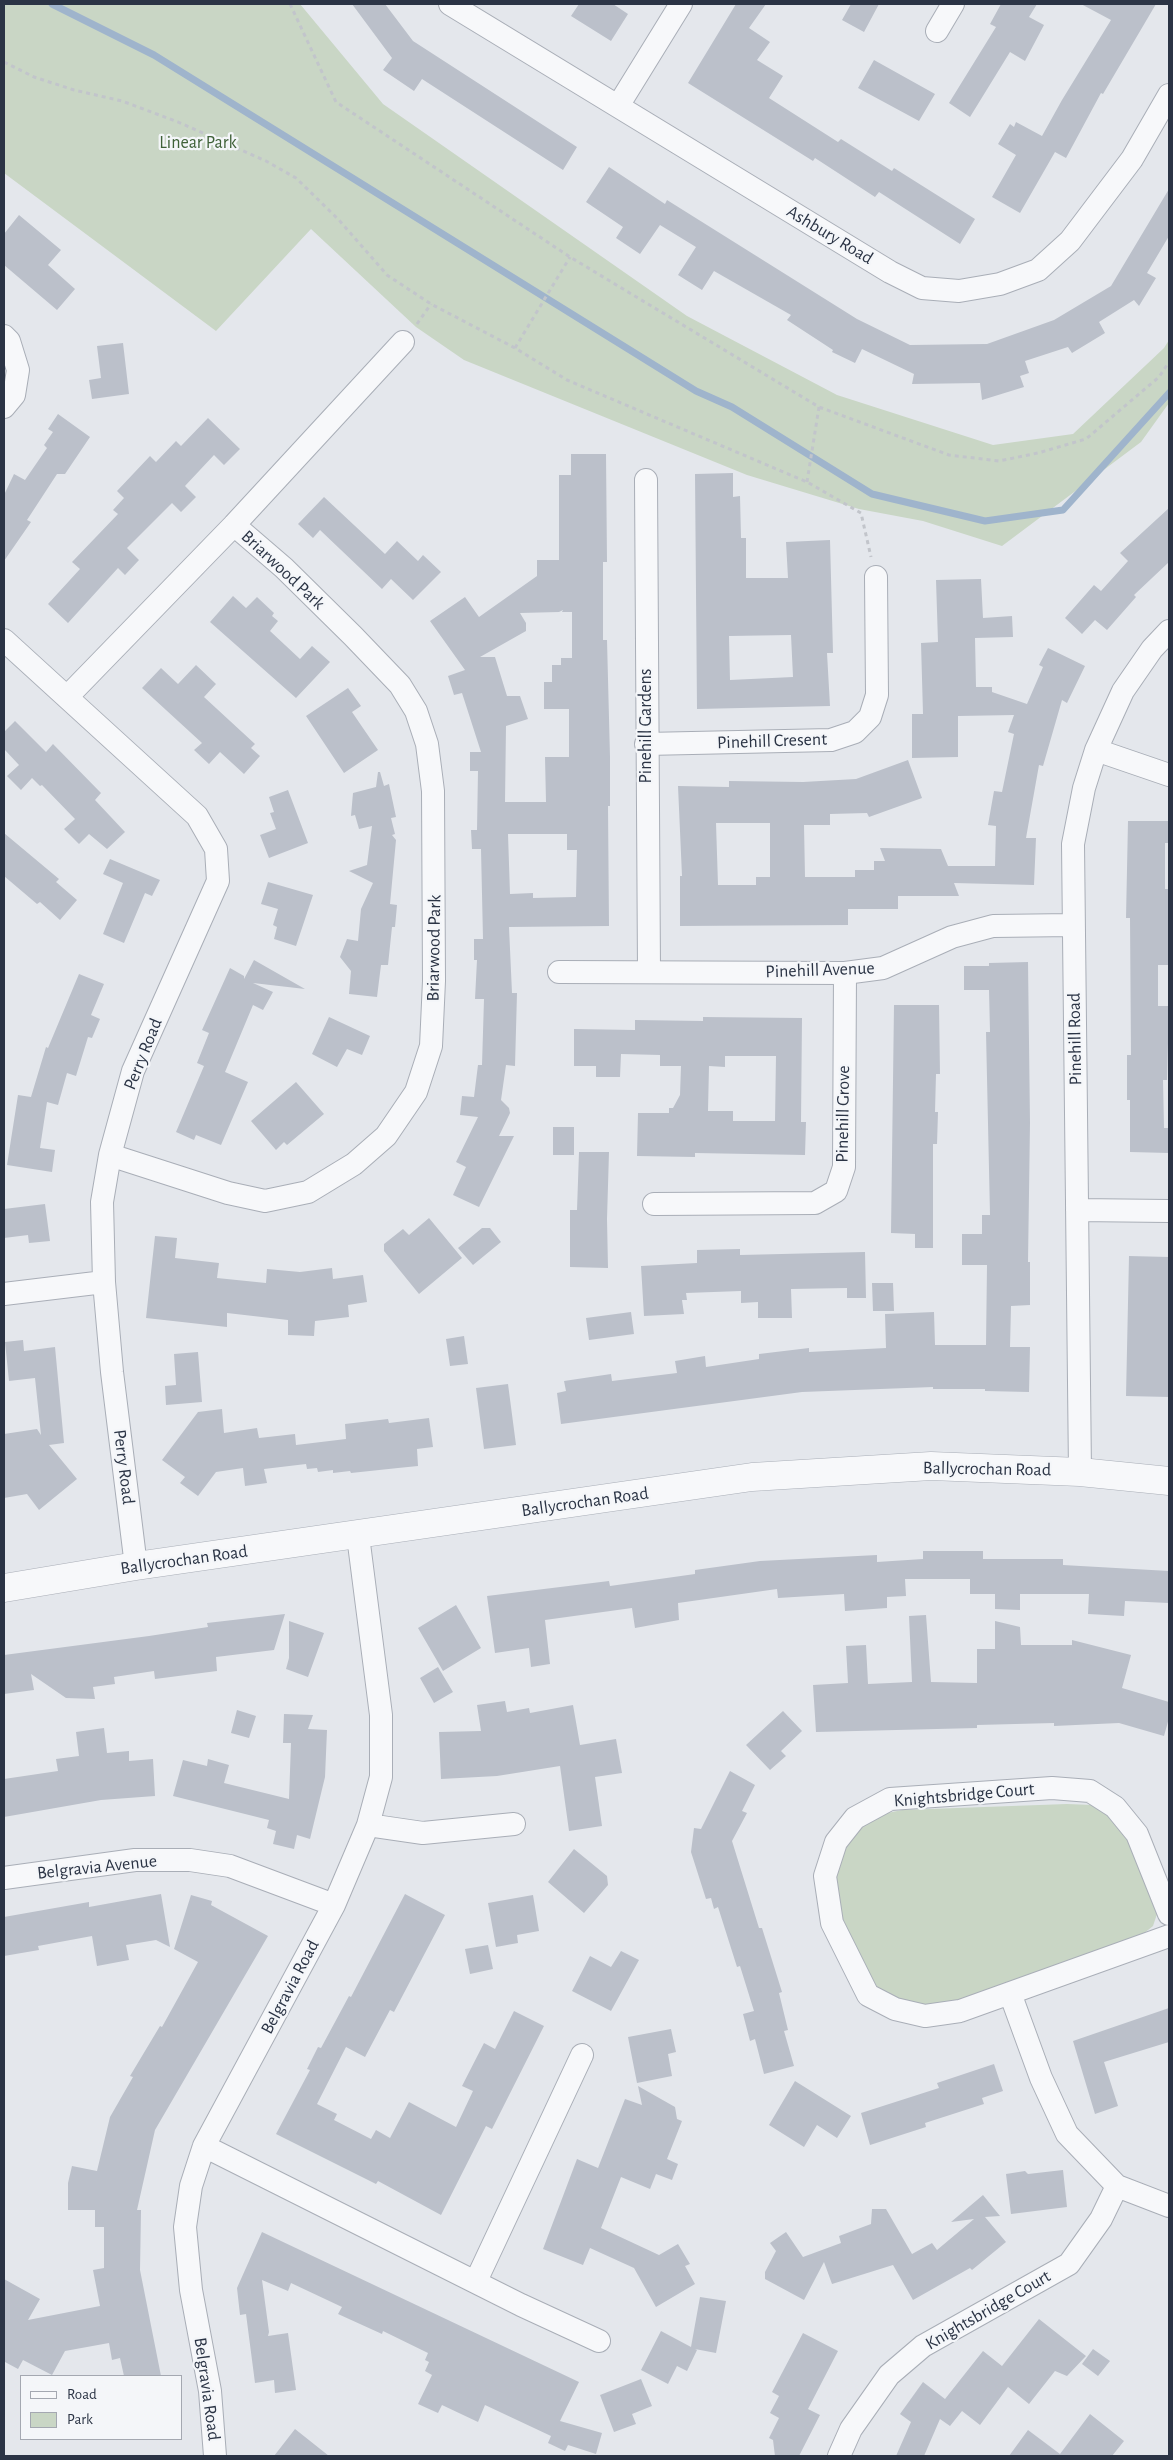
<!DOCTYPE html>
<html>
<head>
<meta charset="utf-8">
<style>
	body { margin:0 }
	#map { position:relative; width:1173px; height:2460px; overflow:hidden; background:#e4e7ec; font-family:"Alegreya Sans",sans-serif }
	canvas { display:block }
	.frame { position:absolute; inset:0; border:5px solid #2b3445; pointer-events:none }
	.legend { position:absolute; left:20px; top:2375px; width:162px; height:65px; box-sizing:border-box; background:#f4f6f9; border:1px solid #a4a8b1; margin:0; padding:6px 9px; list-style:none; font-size:15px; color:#2b3445 }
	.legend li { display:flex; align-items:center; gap:10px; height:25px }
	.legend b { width:25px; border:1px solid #a4a8b1 }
</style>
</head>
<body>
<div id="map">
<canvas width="1173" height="2460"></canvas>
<div class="frame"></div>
<ul class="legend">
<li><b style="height:6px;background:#f7f8fa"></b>Road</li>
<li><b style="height:14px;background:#c9d6c5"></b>Park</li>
</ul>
</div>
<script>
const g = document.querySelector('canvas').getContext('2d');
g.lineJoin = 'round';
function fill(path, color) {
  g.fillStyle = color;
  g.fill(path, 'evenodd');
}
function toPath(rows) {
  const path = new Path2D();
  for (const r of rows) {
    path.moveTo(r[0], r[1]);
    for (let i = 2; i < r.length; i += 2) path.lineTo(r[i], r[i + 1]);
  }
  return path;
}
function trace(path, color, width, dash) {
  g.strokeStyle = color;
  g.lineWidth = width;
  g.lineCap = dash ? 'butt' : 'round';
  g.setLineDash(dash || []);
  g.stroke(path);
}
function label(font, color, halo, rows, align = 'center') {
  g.font = font + ' "Alegreya Sans",sans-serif';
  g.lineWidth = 4.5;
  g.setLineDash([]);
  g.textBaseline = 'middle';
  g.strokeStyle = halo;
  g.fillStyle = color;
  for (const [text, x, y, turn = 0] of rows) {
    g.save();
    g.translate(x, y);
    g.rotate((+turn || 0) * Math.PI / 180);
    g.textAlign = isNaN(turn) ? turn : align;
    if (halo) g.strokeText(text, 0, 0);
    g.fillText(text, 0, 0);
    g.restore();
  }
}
const green = toPath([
	[4,4,300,4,383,104,687,316,837,395,993,445,1073,434,1164,348,1169,340,1169,403,1141,442,1002,546,923,521,859,509,747,475,464,360,416,327,311,229,216,331,4,173],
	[1067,1804,1092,1805,1107,1814,1129,1835,1157,1914,1153,1926,1132,1943,952,2002,927,2005,905,2003,887,1997,861,1970,847,1940,835,1884,839,1862,846,1843,863,1824,878,1815,902,1810]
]);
const stream = toPath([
	[52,4,154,55,696,391,732,407,872,494,985,521,1063,510,1169,393]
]);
const building = toPath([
	[352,4,385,4,413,41,577,147,563,170,422,79,414,91,383,70,392,58],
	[579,4,613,4,628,14,611,41,571,16],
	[736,4,766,4,749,28,770,42,757,60,783,76,769,98,838,142,841,139,892,171,894,168,975,219,960,244,879,192,875,197,815,158,813,161,688,83],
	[851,4,879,4,864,32,842,20],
	[1001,4,1037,4,1029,17,1044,25,1025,61,1010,52,970,117,949,103,996,27,990,24],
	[1081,4,1156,4,1103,94,1101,93,1066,158,1055,152,1020,213,992,197,1016,155,998,144,1010,124,1014,127,1016,122,1042,136,1062,100,1111,20],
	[874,60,935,94,919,121,858,88],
	[609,167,665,204,667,200,857,319,910,345,987,344,1054,320,1111,286,1169,189,1169,236,1147,273,1156,278,1139,306,1134,300,1099,322,1105,333,1072,353,1068,347,1025,361,1029,373,1020,376,1024,387,982,400,980,383,912,384,914,374,862,349,855,363,832,352,833,350,787,320,791,315,714,271,702,290,678,275,696,247,660,225,640,254,616,238,623,227,586,202],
	[19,215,61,250,48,265,75,289,57,310,4,265,4,234],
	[123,343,129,394,92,399,89,380,101,378,97,346],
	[58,414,90,437,65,474,57,474,27,520,31,522,4,561,4,495,14,474,25,480,47,448,44,445,53,432,48,429],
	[208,418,240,449,224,465,214,455,185,486,196,497,181,512,172,503,127,548,139,560,125,575,118,568,68,623,48,604,80,569,72,562,118,514,113,510,124,498,117,491,150,456,156,462,176,441,181,446],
	[571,454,606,454,607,562,603,562,603,640,607,640,610,757,610,806,608,806,609,926,509,927,512,993,517,993,515,1066,506,1065,501,1100,509,1108,510,1113,499,1136,514,1136,479,1207,453,1195,466,1167,456,1162,478,1117,460,1115,462,1096,474,1097,478,1065,482,1065,484,999,475,999,477,960,474,960,474,939,483,939,481,849,472,849,471,830,477,830,478,771,470,771,470,752,481,752,462,693,454,695,448,676,465,670,430,621,465,597,479,617,537,576,537,560,559,560,559,475,571,475],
	[563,610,562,612,572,612,572,658,561,658,561,665,552,665,552,682,544,682,544,709,569,709,569,757,545,757,546,802,505,802,506,726,528,719,520,696,507,696,495,657,480,657,526,631,526,623,520,613,559,612],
	[508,834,567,834,567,850,577,850,576,897,533,898,533,893,510,894],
	[733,473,733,497,740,496,741,538,746,538,746,578,788,578,786,542,830,540,833,653,827,653,830,706,697,709,695,474],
	[791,635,793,677,730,680,729,636],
	[324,497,385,554,397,541,418,561,423,555,441,572,413,600,391,579,382,589,320,530,313,538,298,524],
	[1169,508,1169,562,1134,595,1136,597,1107,630,1095,620,1082,634,1065,618,1094,585,1101,591,1128,561,1120,553],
	[981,579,983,618,1012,616,1013,637,975,638,976,687,992,687,992,692,1027,704,1043,667,1039,665,1048,648,1085,666,1067,703,1062,700,1043,766,1039,765,1026,838,1036,838,1034,885,954,883,959,896,898,896,898,909,848,909,848,925,680,926,680,876,682,876,678,786,729,787,729,781,803,782,856,779,908,760,922,798,869,817,867,813,830,814,830,825,804,825,805,877,855,877,855,870,874,870,874,861,885,861,880,848,941,849,948,866,995,866,996,826,988,825,994,791,1002,792,1014,734,1008,732,1014,715,958,716,958,757,912,758,912,714,923,714,921,643,938,642,936,580],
	[716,823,770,823,770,877,756,877,756,885,718,885],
	[233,596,246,608,257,597,274,613,272,616,278,621,270,631,300,659,312,646,330,662,296,698,210,622],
	[196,665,216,684,204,697,255,744,251,748,260,756,244,774,220,752,209,764,194,750,202,743,142,688,161,668,178,684],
	[348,688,361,706,352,712,378,750,344,773,306,716],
	[15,721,46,752,53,744,101,793,95,800,125,832,107,849,89,834,79,844,64,829,75,819,42,785,40,786,32,778,21,790,7,776,19,765,4,749,4,732],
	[378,772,380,772,384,786,389,784,396,817,391,818,395,834,392,835,396,840,390,904,397,905,395,927,392,927,388,965,381,965,377,997,349,994,351,971,340,957,347,939,358,941,361,909,373,883,349,871,367,865,372,826,359,829,355,815,351,816,353,793,376,787],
	[288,790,308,843,269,858,260,835,276,829,270,813,274,812,269,797],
	[1128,821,1169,821,1169,843,1165,843,1165,889,1169,889,1168,965,1158,965,1158,1006,1169,1006,1167,1080,1163,1080,1164,1128,1169,1128,1169,1153,1130,1152,1130,1100,1127,1100,1127,1055,1131,1055,1130,918,1126,918],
	[4,833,59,879,56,882,77,900,60,920,40,902,37,904,4,876],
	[110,859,160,880,152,896,145,893,124,943,103,934,123,883,103,874],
	[268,882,313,895,296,946,274,939,277,927,273,925,278,909,261,904],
	[254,960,305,989,253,983,273,992,263,1010,253,1005,225,1072,248,1082,221,1145,196,1135,194,1140,176,1132,204,1066,197,1063,209,1033,202,1030,230,968,244,976,244,979],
	[1028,962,1030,1123,1028,1262,1030,1262,1030,1305,1011,1306,1010,1347,1030,1347,1029,1392,985,1391,985,1389,933,1389,933,1387,802,1392,561,1424,557,1393,566,1391,564,1381,611,1374,612,1381,677,1373,675,1361,705,1356,706,1367,759,1359,759,1354,809,1348,809,1352,886,1348,885,1314,934,1312,935,1345,986,1345,987,1265,962,1265,962,1234,982,1234,982,1215,990,1215,986,1032,990,1032,989,990,964,990,964,966,989,966,989,963],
	[79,974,104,984,91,1015,100,1019,92,1038,88,1037,76,1076,67,1073,58,1105,47,1102,40,1148,55,1150,52,1172,7,1165,18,1095,31,1097,46,1047,48,1048],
	[894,1005,939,1005,940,1074,936,1074,935,1112,938,1112,937,1144,933,1144,933,1248,915,1248,915,1234,891,1233],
	[329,1017,370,1036,362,1055,347,1049,337,1067,312,1054],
	[703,1017,802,1018,801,1122,806,1122,805,1155,695,1153,695,1157,637,1156,638,1113,669,1113,669,1108,673,1108,680,1095,681,1066,660,1066,660,1055,621,1054,620,1077,596,1077,596,1066,574,1066,574,1029,635,1030,635,1020,703,1021],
	[725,1056,776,1056,775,1121,733,1121,733,1111,708,1111,709,1066,725,1067],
	[296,1082,324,1114,287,1145,284,1142,276,1150,251,1121],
	[553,1127,574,1127,574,1155,553,1155],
	[579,1152,609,1152,607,1219,608,1268,570,1267,570,1210,577,1210],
	[45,1204,50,1241,29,1243,28,1235,4,1238,4,1209],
	[429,1218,462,1258,419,1294,384,1251,384,1244,403,1229,409,1235],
	[482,1228,490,1228,501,1242,473,1265,458,1248],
	[155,1236,177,1238,175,1258,219,1263,217,1278,266,1283,267,1269,300,1272,332,1268,333,1279,363,1275,367,1302,348,1305,349,1317,315,1321,314,1336,288,1335,288,1320,227,1313,227,1327,146,1318],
	[740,1249,740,1255,865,1252,866,1298,847,1298,847,1288,791,1289,792,1318,758,1318,758,1302,741,1303,741,1291,686,1293,687,1300,682,1300,684,1314,644,1316,641,1266,697,1263,697,1250],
	[1129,1256,1169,1257,1169,1397,1126,1396],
	[872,1283,893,1283,894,1311,873,1311],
	[631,1312,634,1334,589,1340,586,1318],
	[464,1336,468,1364,450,1366,446,1339],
	[23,1340,24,1351,55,1347,64,1443,49,1445,77,1479,39,1510,27,1494,4,1498,4,1434,37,1429,41,1435,35,1378,9,1381,5,1342],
	[198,1352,202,1402,166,1405,165,1386,176,1385,174,1354],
	[508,1384,516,1445,484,1449,476,1388],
	[222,1409,224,1433,257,1428,259,1438,295,1434,296,1445,346,1439,345,1424,388,1419,389,1423,429,1418,433,1447,417,1449,418,1466,398,1468,351,1473,350,1471,333,1473,333,1470,318,1472,317,1468,307,1469,306,1464,264,1469,267,1483,245,1486,243,1468,216,1472,198,1496,180,1483,185,1477,162,1460,198,1412],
	[923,1551,983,1551,983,1559,1063,1559,1063,1565,1169,1571,1169,1603,1125,1601,1124,1616,1088,1614,1089,1594,1020,1594,1020,1610,995,1609,995,1594,970,1594,970,1579,905,1579,906,1596,887,1597,887,1608,845,1611,844,1594,778,1598,777,1589,678,1603,679,1620,635,1628,632,1608,545,1620,550,1664,531,1667,529,1648,495,1653,487,1596,609,1581,610,1586,695,1574,695,1570,760,1561,877,1555,877,1562,923,1559],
	[456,1605,481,1648,443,1671,418,1628],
	[285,1614,274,1650,216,1657,217,1671,155,1679,154,1671,114,1677,115,1684,93,1687,95,1699,66,1698,31,1674,34,1690,4,1694,4,1655,149,1636,208,1627,207,1623],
	[926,1615,931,1682,977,1683,977,1649,995,1649,995,1621,1020,1627,1021,1645,1072,1645,1072,1640,1131,1655,1122,1688,1169,1702,1169,1718,1164,1736,1119,1723,1054,1726,1054,1723,977,1725,977,1728,816,1732,813,1685,848,1683,846,1646,866,1645,868,1684,912,1682,909,1616],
	[289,1621,324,1633,308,1677,286,1669,289,1658],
	[438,1667,453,1692,434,1703,420,1678],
	[505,1701,507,1712,529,1708,530,1713,573,1705,580,1745,616,1739,622,1773,595,1777,602,1826,569,1831,560,1766,497,1776,441,1779,439,1732,481,1731,477,1705],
	[237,1710,256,1716,249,1738,231,1733],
	[783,1711,802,1731,781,1751,786,1756,770,1770,746,1745],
	[284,1714,313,1715,308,1729,327,1730,325,1777,310,1839,297,1835,294,1849,273,1844,276,1831,267,1828,269,1820,173,1796,183,1760,207,1766,208,1759,229,1765,224,1783,289,1799,291,1743,283,1743],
	[104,1728,107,1753,129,1751,129,1761,153,1759,155,1796,101,1800,4,1817,4,1779,58,1771,56,1759,79,1756,76,1732],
	[730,1771,755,1785,742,1811,747,1813,732,1841,759,1928,762,1928,782,1992,779,1993,788,2030,784,2031,794,2066,764,2074,755,2039,750,2041,743,2014,754,2011,740,1966,737,1967,718,1907,714,1909,711,1898,706,1899,691,1852,694,1828,701,1829],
	[574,1849,607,1876,608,1885,584,1913,548,1882],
	[161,1894,170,1947,156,1940,126,1945,129,1960,97,1966,92,1936,38,1946,39,1950,4,1956,4,1917,89,1902,89,1907],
	[405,1894,445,1915,394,2012,390,2010,365,2057,346,2047,317,2104,337,2114,334,2120,371,2139,376,2130,390,2138,409,2102,456,2127,473,2091,462,2086,484,2043,495,2049,514,2011,544,2026,492,2129,486,2126,441,2215,378,2181,376,2184,276,2134,310,2070,307,2069,318,2047,321,2048,349,1996,351,1997],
	[191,1895,212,1901,211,1905,268,1936,155,2130,137,2210,141,2210,140,2270,161,2376,124,2376,120,2358,112,2360,109,2343,65,2351,52,2375,23,2360,18,2369,5,2362,4,2364,4,2279,40,2299,28,2320,100,2306,93,2270,104,2268,104,2227,95,2227,95,2210,68,2210,68,2183,72,2166,97,2171,110,2117,133,2077,130,2076,160,2026,162,2027,198,1962,174,1949],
	[533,1895,539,1931,517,1935,518,1943,496,1947,488,1903],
	[488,1945,493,1969,470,1974,465,1949],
	[621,1951,639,1960,611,2011,572,1991,590,1956,611,1967],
	[1169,2008,1169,2042,1104,2062,1118,2106,1095,2114,1073,2041],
	[671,2029,676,2052,668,2054,672,2076,637,2083,628,2037],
	[994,2064,1003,2091,982,2098,984,2104,925,2123,926,2127,870,2145,861,2113,939,2088,937,2083],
	[795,2081,851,2116,837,2138,817,2125,804,2147,769,2125],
	[638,2086,675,2107,677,2119,682,2121,667,2159,678,2164,672,2180,656,2174,650,2189,621,2177,601,2228,659,2255,678,2244,690,2264,685,2266,695,2284,656,2307,634,2268,590,2248,583,2265,543,2249,577,2159,598,2168,625,2099,642,2105],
	[1063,2170,1067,2207,1011,2214,1006,2174,1025,2171,1028,2174],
	[983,2195,1000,2216,985,2217,1006,2242,972,2270,970,2268,913,2300,893,2265,832,2284,824,2262,804,2300,765,2279,765,2272,776,2251,770,2243,786,2232,803,2257,841,2243,839,2236,871,2224,872,2209,886,2209,912,2254,932,2243,937,2250,974,2219,951,2222],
	[262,2232,579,2382,560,2421,602,2433,596,2454,568,2445,565,2451,548,2443,551,2436,485,2405,478,2422,442,2405,438,2413,418,2404,432,2375,425,2371,429,2362,425,2360,428,2353,383,2331,382,2334,338,2314,342,2307,291,2283,288,2291,262,2280,269,2332,268,2336,288,2333,296,2390,275,2393,274,2380,255,2383,246,2314,240,2315,237,2288],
	[700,2297,726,2301,716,2353,695,2349,697,2350,687,2371,677,2366,668,2384,641,2370,661,2331,691,2347],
	[1039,2319,1086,2356,1067,2376,1055,2371,1029,2404,1008,2387,980,2425,962,2411,950,2426,940,2419,924,2456,896,2456,911,2422,900,2414,923,2382,945,2399,983,2351,1002,2366],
	[803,2333,838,2351,808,2409,820,2415,799,2456,775,2456,773,2440,769,2438,779,2418,770,2413,779,2396,772,2392],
	[1093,2349,1110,2361,1098,2376,1082,2364],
	[641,2379,652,2406,632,2414,636,2424,614,2432,600,2395],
	[1090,2414,1124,2441,1112,2456,1009,2456,1028,2430,1060,2454],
	[295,2429,329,2456,274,2456]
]);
const path = toPath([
	[290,4,336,102,570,257,819,407,949,455,999,461,1038,453,1086,439,1159,377,1169,362],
	[4,62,34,77,74,90,122,101,178,122,266,161,296,178,339,220,387,275,431,304,515,348,567,380,807,482,861,513,871,557],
	[417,324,431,304],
	[515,348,570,257],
	[807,482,819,407]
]);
const minor = toPath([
	[450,4,890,272,922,288,959,291,1000,284,1038,270,1070,241,1132,159,1169,95],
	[937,31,953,4],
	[618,106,681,4],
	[4,336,9,341,18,370,14,395,4,407],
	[646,480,649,971],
	[4,640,197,816,216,849,218,881,133,1071,110,1155,102,1202,104,1282,112,1372,136,1566],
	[67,697,234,525,403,342],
	[646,744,831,740,855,732,870,717,877,695,876,577],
	[1096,750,1169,775],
	[559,972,845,973,883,968,952,937,993,926,1072,925],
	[110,1155,228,1193,265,1201,308,1192,354,1164,386,1136,416,1092,431,1046,434,981,433,791,427,744,416,711,400,685,353,636,284,568,234,525],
	[654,1204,815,1203,836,1191,844,1167,845,973],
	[1077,1210,1169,1211],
	[4,1294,104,1282],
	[1080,1472,1073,844,1084,788,1096,750,1123,691,1152,649,1169,631],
	[368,1825,423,1833,514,1824],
	[4,1878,135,1860,190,1860,230,1866,334,1905],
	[1169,1914,1137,1834,1115,1807,1090,1791,1052,1788,890,1799,855,1818,836,1842,825,1876,832,1923,868,1995,895,2009,925,2016,960,2011,1169,1936],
	[1010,1993,1041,2078,1067,2134,1117,2186,1169,2206],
	[204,2146,521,2305,599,2341],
	[476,2281,582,2055],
	[215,2456,210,2391,191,2290,185,2227,191,2186,204,2146,334,1905,368,1825,381,1777,381,1715,358,1536],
	[839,2456,851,2429,889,2375,923,2346,1069,2264,1101,2219,1117,2186]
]);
const tertiary = toPath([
	[4,1588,136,1566,752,1477,931,1466,1080,1472,1169,1481]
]);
const parkNames = [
	["Linear Park",198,143]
];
const streetNames = [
	["Ashbury Road",830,235,31],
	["Briarwood Park",283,570,43],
	["Pinehill Gardens",646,726,-90],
	["Pinehill Cresent",772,741,-2],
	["Briarwood Park",434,948,-89],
	["Pinehill Avenue",820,970,-2],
	["Pinehill Road",1075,1039,-91],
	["Perry Road",143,1054,-68],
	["Pinehill Grove",843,1114,-89],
	["Perry Road",124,1467,83],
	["Ballycrochan Road",987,1469,1],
	["Ballycrochan Road",585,1502,-8],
	["Ballycrochan Road",184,1560,-8],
	["Knightsbridge Court",964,1795,-5],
	["Belgravia Avenue",97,1867,-6],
	["Belgravia Road",290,1987,-62],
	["Knightsbridge Court",988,2310,-30],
	["Belgravia Road",207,2389,82]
];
fill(green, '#c9d6c5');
trace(stream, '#9fb4cc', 7);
fill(building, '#bbc0ca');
trace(minor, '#a9aeb7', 24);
trace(tertiary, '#a9aeb7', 29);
trace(path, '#c2c5cb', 3, [4, 4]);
trace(minor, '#f7f8fa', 22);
trace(tertiary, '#f7f8fa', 28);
label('18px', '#3f6138', '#f4f6f9', parkNames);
label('18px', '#2b3445', '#f4f6f9', streetNames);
</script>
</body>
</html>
